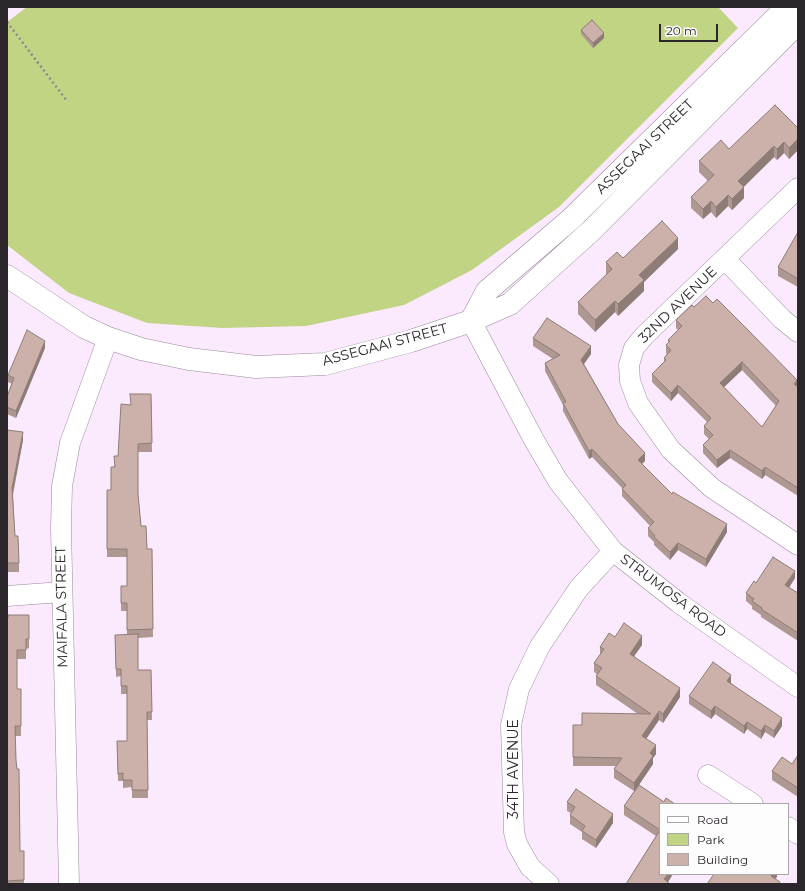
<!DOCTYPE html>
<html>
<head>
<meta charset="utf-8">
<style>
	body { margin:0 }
	#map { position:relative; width:805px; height:891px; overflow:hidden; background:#fbe9fe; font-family:Montserrat,sans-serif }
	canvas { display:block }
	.frame { position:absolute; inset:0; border:8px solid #2b252c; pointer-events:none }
	.legend { position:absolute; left:659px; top:803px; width:130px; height:72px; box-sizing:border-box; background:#fdfdfd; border:1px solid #a9a7a9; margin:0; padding:5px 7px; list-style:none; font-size:12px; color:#2b252c }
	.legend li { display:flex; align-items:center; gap:8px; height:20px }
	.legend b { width:20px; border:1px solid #a9a7a9 }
	.scale { position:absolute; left:659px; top:24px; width:59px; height:18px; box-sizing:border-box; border:2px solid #2b252c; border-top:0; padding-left:5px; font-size:12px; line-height:14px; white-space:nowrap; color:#2b252c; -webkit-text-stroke:3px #fdfdfd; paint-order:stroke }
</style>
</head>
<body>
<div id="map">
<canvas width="805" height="891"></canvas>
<div class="frame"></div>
<ul class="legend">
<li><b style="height:5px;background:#fff"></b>Road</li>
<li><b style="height:11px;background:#c0d484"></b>Park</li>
<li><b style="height:11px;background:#cbb1a9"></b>Building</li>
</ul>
<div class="scale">20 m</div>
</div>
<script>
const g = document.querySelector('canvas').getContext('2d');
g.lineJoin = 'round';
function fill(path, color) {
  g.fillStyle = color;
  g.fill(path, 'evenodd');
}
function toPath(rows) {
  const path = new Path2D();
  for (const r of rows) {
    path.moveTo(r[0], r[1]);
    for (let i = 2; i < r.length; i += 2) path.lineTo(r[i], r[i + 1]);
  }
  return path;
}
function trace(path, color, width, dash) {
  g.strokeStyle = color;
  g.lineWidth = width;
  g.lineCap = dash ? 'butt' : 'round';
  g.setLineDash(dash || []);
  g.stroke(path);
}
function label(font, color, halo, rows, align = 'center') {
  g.font = font + ' Montserrat,sans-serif';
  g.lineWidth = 3.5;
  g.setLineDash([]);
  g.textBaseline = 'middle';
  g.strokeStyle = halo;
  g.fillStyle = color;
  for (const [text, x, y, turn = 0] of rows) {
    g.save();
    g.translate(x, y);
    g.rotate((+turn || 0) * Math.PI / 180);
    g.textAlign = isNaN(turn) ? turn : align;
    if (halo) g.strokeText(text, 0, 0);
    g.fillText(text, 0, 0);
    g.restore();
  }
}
const green = toPath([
	[27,7,718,7,738,28,559,207,472,270,404,305,306,326,222,328,147,323,69,293,7,245,7,22]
]);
const path = toPath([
	[7,22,67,101]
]);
const street = toPath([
	[798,188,644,336,634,348,629,365,630,381,638,403,671,450,712,488,798,545],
	[725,259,782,319,798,332],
	[471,321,534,440,558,481,613,551,679,603,798,687],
	[7,596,62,592],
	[708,775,753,804],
	[788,827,798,834],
	[69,884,61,528,62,486,70,443,108,338],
	[549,884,530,867,517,844,514,832,511,725,519,689,540,646,579,588,613,551]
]);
const secondary = toPath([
	[7,276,84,327,108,338,141,349,189,359,256,367,325,364,411,341,471,321,510,304,592,230,798,23],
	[471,321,487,291,571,219,787,7]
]);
const wall = toPath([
	[581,30,604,38,593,48,581,34],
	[798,128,798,150,789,159,784,153,777,160,774,157,744,187,744,198,732,210,728,206,716,218,711,212,703,219,691,208,691,197,708,181,699,172,699,161,729,149],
	[798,228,798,287,778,276,778,267,797,235,797,230],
	[678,249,644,282,644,291,618,316,615,312,595,332,578,314,578,302,606,275,606,262,623,258],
	[694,307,798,387,798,496,765,475,762,479,730,458,717,468,703,453,703,445,709,439,704,434,704,426,707,422,678,393,671,401,652,382,652,374,664,362,664,358,667,354,666,353,666,345,668,343,668,340,678,330,676,328,676,320],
	[742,370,776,406,762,427,724,387],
	[533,338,591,354,584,364,618,424,645,461,642,464,672,494,727,532,706,567,678,550,670,560,654,545,654,542,648,536,648,528,650,526,622,496,622,488,592,457,589,459,563,411,563,405,545,371,545,363,553,359,533,346],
	[45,348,16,418,7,414,7,397,12,384,8,382,8,375],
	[151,394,152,452,138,452,138,494,141,526,147,549,152,549,153,637,138,638,138,670,151,670,152,720,147,720,148,798,132,798,132,787,123,788,123,781,118,781,117,741,127,741,127,694,121,694,121,676,116,677,115,635,127,635,127,611,121,611,121,586,127,586,127,557,107,557,107,490,111,490,114,467,118,456,130,405],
	[7,430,23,440,13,495,15,536,19,563,19,572,7,572],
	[795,578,789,588,798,593,798,641,761,617,761,615,752,609,752,606,746,601,746,593,756,583],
	[29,615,29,648,26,649,26,659,17,659,17,689,21,689,21,736,15,736,20,851,24,851,24,884,7,884,7,618],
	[615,637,642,645,634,656,680,697,663,723,659,720,646,739,656,754,653,758,653,764,639,785,664,802,660,874,626,884,656,836,624,815,624,806,634,791,614,778,614,769,616,766,573,766,573,725,582,725,638,714,596,685,596,676,597,674,594,672,594,663,600,655,600,647],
	[731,682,731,683,782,726,774,738,765,732,761,739,747,729,744,734,715,714,711,719,689,704,689,696],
	[798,755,798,797,772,780,772,771,792,764],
	[567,802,613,823,596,848,582,839,582,832,570,824,570,815,571,813,567,811]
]);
const shadedWall = toPath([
	[604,33,604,38,593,48,593,43],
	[798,139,798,150,789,159,789,148],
	[784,142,784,153,777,160,777,149],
	[774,146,774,157,738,192,738,181],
	[744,187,744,198,732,210,732,199],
	[728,195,728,206,716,218,716,207],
	[711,201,711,212,703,219,703,209],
	[678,238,678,249,644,282,644,291,618,316,618,304,639,275],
	[615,301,615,312,595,332,595,320],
	[45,341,45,348,16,418,16,411],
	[591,346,591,354,581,368,581,360],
	[742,362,742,370,720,391,720,383],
	[797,380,797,388,794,384],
	[678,385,678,393,671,401,671,393],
	[23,432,23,440,12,496,12,488],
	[592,449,592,457,589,459,589,451],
	[730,450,730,458,717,468,717,460],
	[645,453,645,461,638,467,638,460],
	[765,467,765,475,762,479,762,471],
	[727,524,727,532,706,567,706,559],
	[678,543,678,550,670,560,670,552],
	[795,571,795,578,785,593,785,585],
	[642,636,642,645,630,662,630,654],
	[731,675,731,682,727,688,727,681],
	[680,688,680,697,663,723,663,714],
	[715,706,715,714,711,719,711,711],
	[659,711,659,720,642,745,642,736],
	[782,718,782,726,774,738,774,731],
	[747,722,747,729,744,734,744,726],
	[765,725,765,732,761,739,761,731],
	[656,745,656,754,653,758,653,764,634,792,634,783,650,753],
	[613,814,613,823,596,848,596,840],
	[668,874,673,874,667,884,664,879],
	[773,874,777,874,777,877,771,884,771,876]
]);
const building = toPath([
	[592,20,604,33,593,43,581,30,592,20],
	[775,105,798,128,798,139,789,148,784,142,777,149,774,146,738,181,744,187,732,199,728,195,716,207,711,201,703,209,691,197,714,175,699,161,721,140,729,149,775,105],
	[662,221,678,238,639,275,644,280,618,304,615,301,595,320,578,302,612,269,606,262,617,252,623,258,662,221],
	[798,232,798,279,778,267,798,232],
	[706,296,713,303,717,299,748,330,797,380,794,384,798,387,798,488,765,467,762,471,730,450,717,460,703,445,713,435,704,426,711,418,678,385,671,393,652,374,666,360,664,358,671,350,666,345,670,341,668,340,682,326,676,320,692,305,694,307,706,296],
	[742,362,779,401,762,427,720,383,742,362],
	[547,318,591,346,581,360,618,424,645,453,638,460,672,494,673,492,727,524,706,559,678,543,670,552,654,537,655,536,648,528,654,522,622,489,626,485,592,449,589,451,563,403,566,402,545,363,560,355,533,338,547,318],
	[27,330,45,341,16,411,7,407,7,397,14,378,8,375,27,330],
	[130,394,151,394,152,443,138,444,138,494,141,526,146,526,147,549,152,549,153,629,127,630,127,603,121,603,121,586,127,586,127,549,107,549,107,490,111,490,111,467,115,467,114,456,118,456,121,404,131,405,130,394],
	[7,430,23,432,12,488,15,536,18,536,19,563,7,563,7,430],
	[773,557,795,571,785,585,798,593,798,633,761,609,762,608,752,601,754,599,746,593,754,581,756,583,773,557],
	[8,615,29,615,29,639,26,639,26,650,17,650,17,689,21,689,21,726,15,726,16,760,17,769,19,769,20,851,24,851,24,880,7,881,7,618,8,618,8,615],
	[624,623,642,636,630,654,680,688,663,714,659,711,642,736,656,745,650,753,653,756,634,783,614,769,622,758,573,757,573,725,582,725,582,713,651,714,596,676,602,668,594,663,604,649,600,647,609,633,615,637,624,623],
	[138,634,138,670,151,670,152,712,147,712,148,790,132,790,132,780,123,780,123,773,118,774,117,741,127,741,127,686,121,686,121,669,116,669,115,635,138,634],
	[713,662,731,675,727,681,782,718,774,731,765,725,761,731,747,722,744,726,715,706,711,711,689,696,713,662],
	[798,755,798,788,772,771,782,757,792,764,798,755],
	[639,785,664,802,666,798,675,804,660,804,660,874,668,874,664,879,670,884,626,884,660,830,624,806,639,785],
	[576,789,613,814,596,840,582,831,585,826,570,815,575,807,567,802,576,789],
	[714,874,773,874,771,876,780,882,779,884,707,884,714,874]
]);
const streetNames = [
	["ASSEGAAI STREET",645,147,-44],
	["32ND AVENUE",678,305,-44],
	["ASSEGAAI STREET",385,345,-15],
	["STRUMOSA ROAD",673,596,37],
	["MAIFALA STREET",62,607,-91],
	["34TH AVENUE",514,769,-90]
];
fill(green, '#c0d484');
trace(street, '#99899c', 21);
trace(secondary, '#99899c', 23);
trace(path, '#918593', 2.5, [2, 3]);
trace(street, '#fff', 20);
trace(secondary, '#fff', 22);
fill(wall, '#af9891');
fill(shadedWall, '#8e7c76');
fill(building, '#cbb1a9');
trace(building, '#8e7c76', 1);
label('14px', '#2b252c', '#fdfdfd', streetNames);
</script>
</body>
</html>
